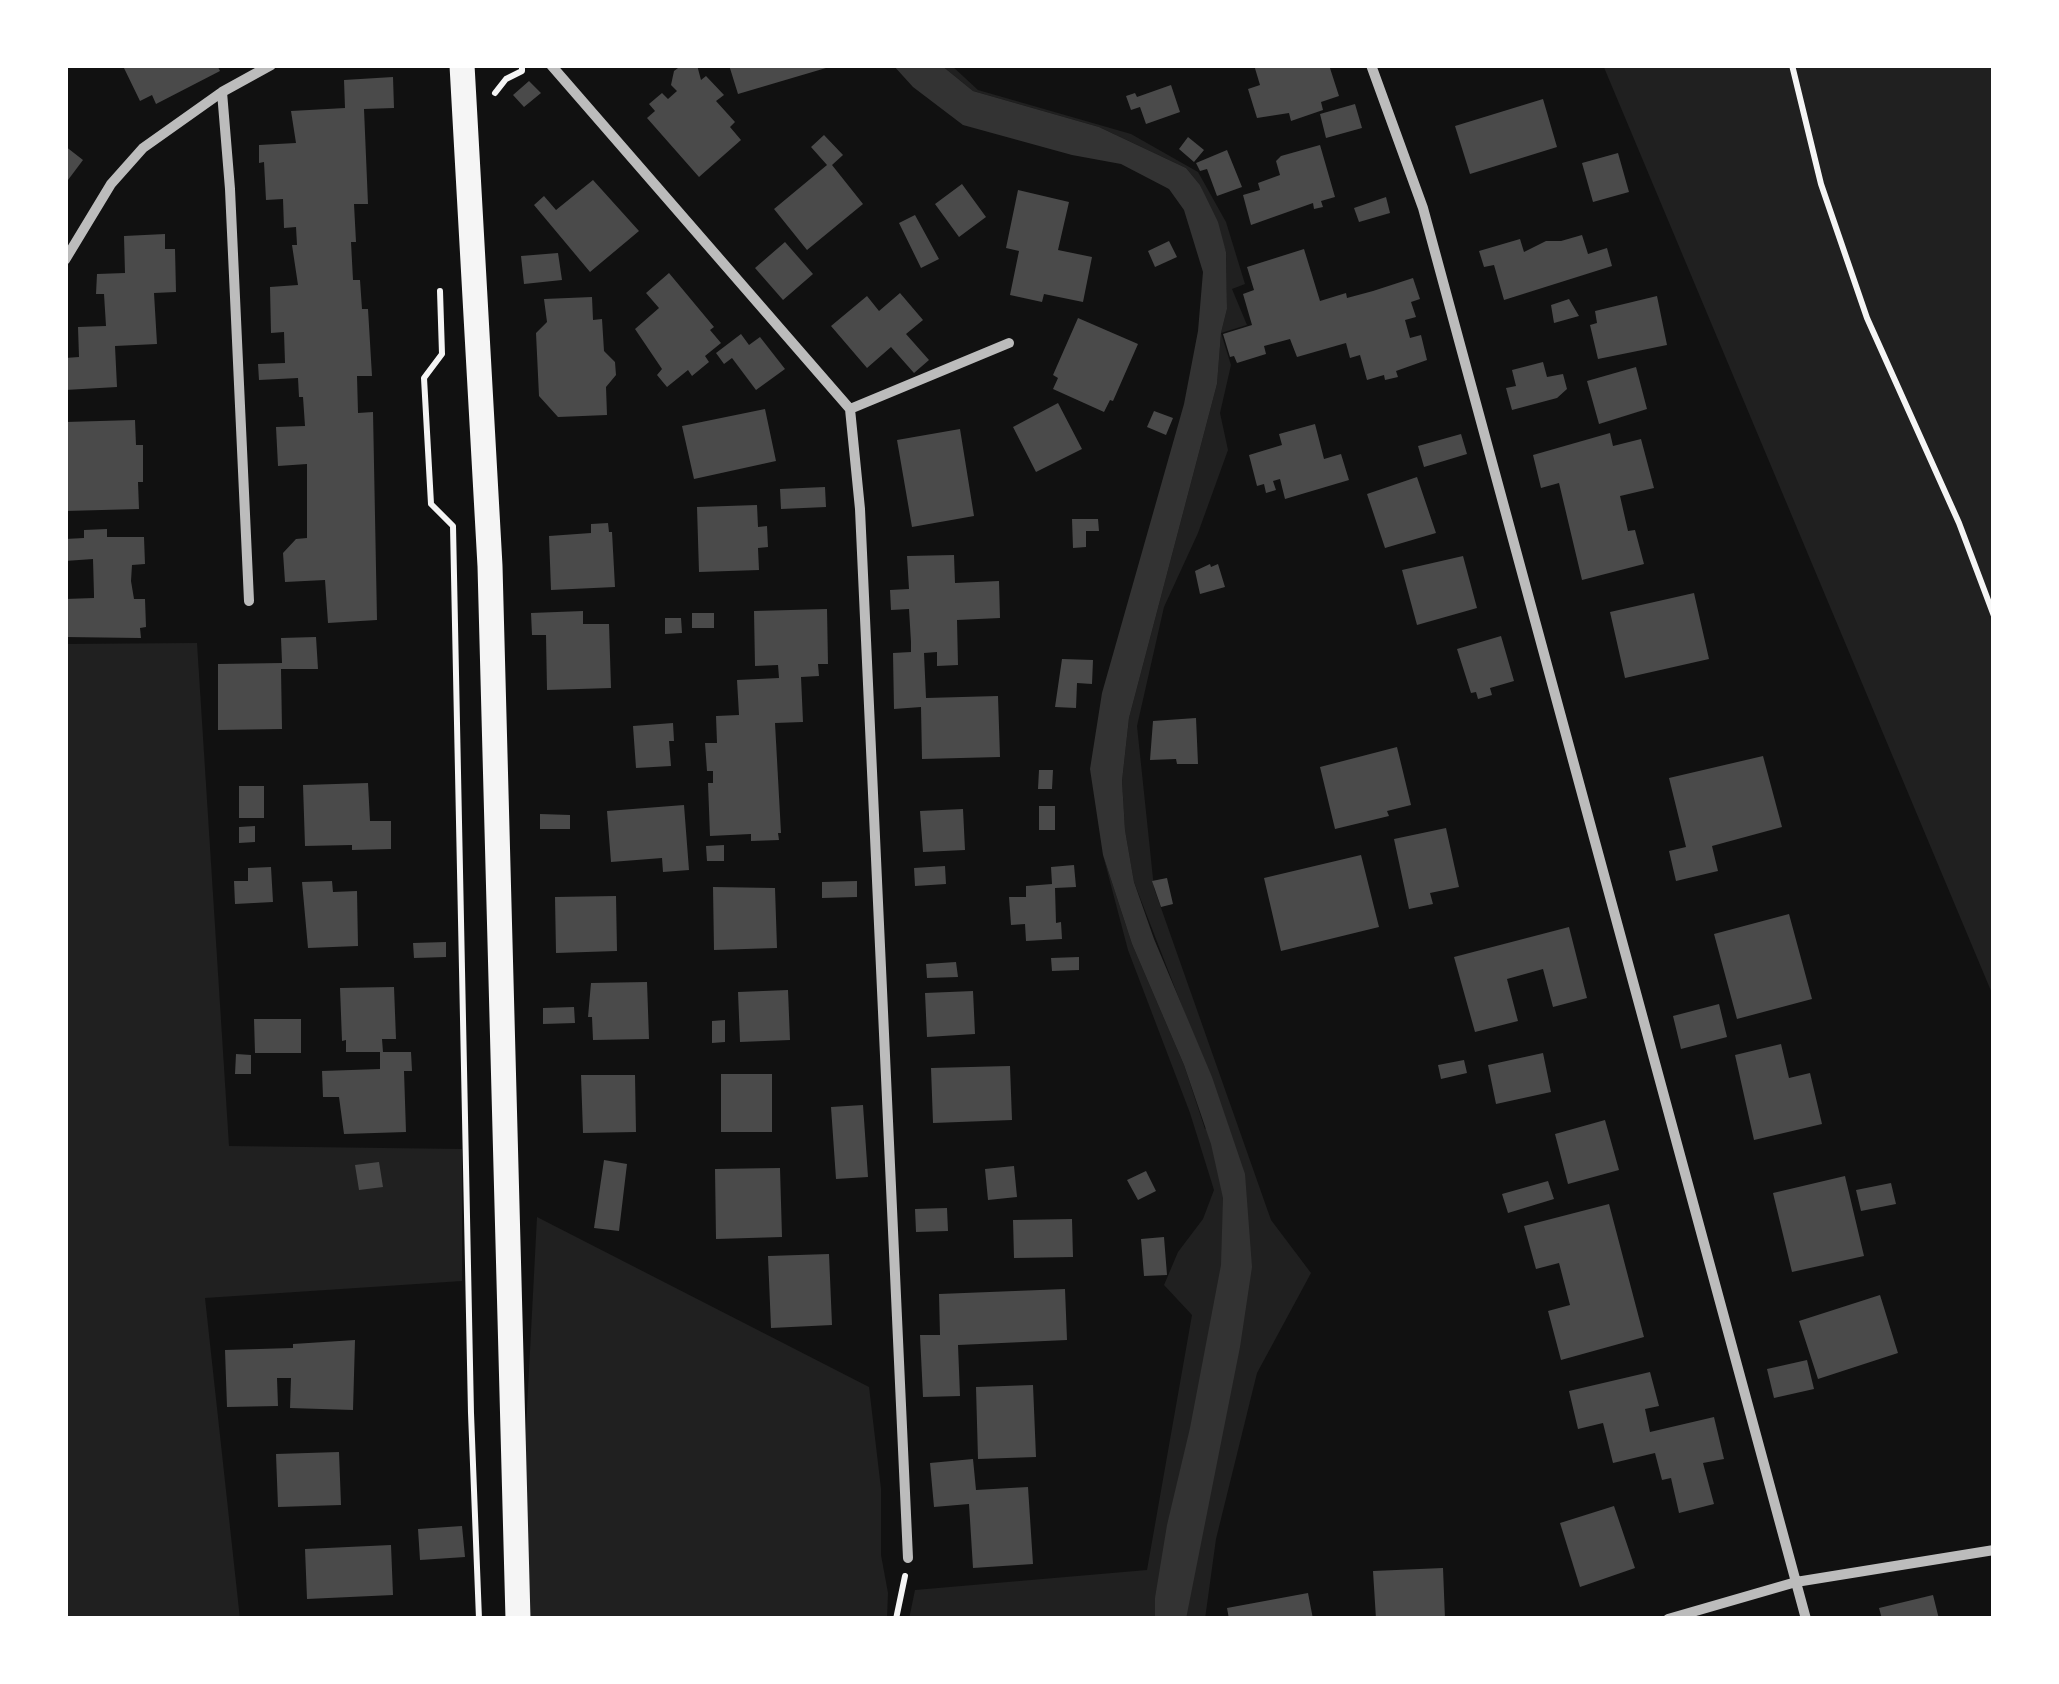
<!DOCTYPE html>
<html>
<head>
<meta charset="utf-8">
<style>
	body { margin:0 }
	#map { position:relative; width:2059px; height:1684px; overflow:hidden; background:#111; font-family:"PT Sans Narrow",sans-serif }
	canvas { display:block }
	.frame { position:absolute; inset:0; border:68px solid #fff; pointer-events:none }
</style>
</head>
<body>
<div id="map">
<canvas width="2059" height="1684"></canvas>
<div class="frame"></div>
</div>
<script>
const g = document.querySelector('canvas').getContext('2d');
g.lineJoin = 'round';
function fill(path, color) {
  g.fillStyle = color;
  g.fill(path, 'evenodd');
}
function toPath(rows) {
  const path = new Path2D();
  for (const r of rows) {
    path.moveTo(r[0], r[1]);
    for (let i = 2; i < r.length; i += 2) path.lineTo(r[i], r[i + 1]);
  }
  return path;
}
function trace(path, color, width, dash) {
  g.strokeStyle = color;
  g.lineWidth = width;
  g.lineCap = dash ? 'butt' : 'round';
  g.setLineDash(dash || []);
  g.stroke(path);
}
const green = toPath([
	[941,65,951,65,978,90,1131,134,1198,172,1226,222,1245,284,1232,289,1247,325,1221,333,1231,365,1220,413,1228,450,1198,533,1164,607,1137,726,1154,888,1271,1220,1311,1273,1257,1373,1216,1539,1205,1619,909,1619,915,1590,1147,1570,1192,1315,1164,1285,1178,1252,1203,1219,1214,1190,1190,1113,1128,950,1103,855,1132,944,1184,1065,1205,1129,1224,1115,1134,882,1125,830,1122,781,1129,718,1217,384,1221,333,1227,309,1226,252,1200,185,1186,168,1099,127,973,91],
	[1603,65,1994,65,1994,998],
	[197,643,229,1146,462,1149,462,1281,205,1298,240,1619,65,1619,65,644],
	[537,1217,869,1387,881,1489,881,1555,888,1593,887,1619,516,1619]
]);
const water = toPath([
	[893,65,941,65,973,91,1099,127,1186,168,1200,185,1218,222,1226,252,1227,309,1221,333,1217,384,1129,718,1122,781,1125,830,1134,882,1154,939,1212,1077,1245,1174,1252,1267,1240,1347,1186,1619,1155,1619,1155,1598,1167,1525,1190,1428,1221,1265,1223,1198,1211,1144,1184,1065,1132,944,1103,855,1090,769,1102,693,1184,404,1198,331,1203,272,1184,210,1169,189,1121,164,1072,155,963,125,913,87]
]);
const building = toPath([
	[126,65,217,65,220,71,156,104,152,95,140,101,123,66],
	[682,65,697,65,701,80,706,76,724,95,716,101,735,122,730,127,741,140,699,177,647,118,655,111,649,104,662,93,668,99,677,91,671,85,674,71],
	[729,65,825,65,826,68,738,94],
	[1254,65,1329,65,1339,96,1321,102,1323,110,1291,121,1289,113,1257,118,1248,89,1260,85],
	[393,77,394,108,364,109,368,204,354,204,356,242,351,242,353,280,360,280,362,309,368,309,372,376,357,376,358,413,373,412,377,620,328,623,325,580,285,582,283,553,296,539,307,538,307,464,278,466,276,427,305,426,303,397,299,397,298,378,259,380,258,364,285,363,284,332,271,333,270,287,298,285,292,245,297,245,296,227,284,228,283,199,266,200,264,162,259,163,259,145,296,143,291,111,345,108,344,80],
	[529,81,541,93,524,107,513,95],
	[1171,85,1180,112,1146,124,1140,107,1131,110,1126,96,1135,93,1137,97],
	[1543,99,1557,147,1470,174,1455,126],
	[1355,104,1362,128,1326,138,1320,114],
	[824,135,843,155,832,165,863,204,807,250,774,209,827,165,811,147],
	[1188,137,1204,150,1194,162,1179,149],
	[1320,145,1335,197,1321,201,1323,207,1314,209,1313,203,1251,225,1243,195,1260,190,1258,183,1280,175,1276,161,1281,156],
	[65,146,83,160,65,184],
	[1227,150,1242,187,1217,196,1207,169,1200,171,1196,163],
	[1618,153,1629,192,1593,202,1582,163],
	[593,180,639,231,590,272,534,205,544,196,556,210],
	[962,184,986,217,959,237,935,204],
	[1018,190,1069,202,1058,250,1092,257,1083,302,1044,294,1042,302,1010,295,1019,251,1006,248],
	[1386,197,1390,213,1359,222,1354,208],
	[915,215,939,259,921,268,899,223],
	[165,234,165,249,175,249,176,292,154,293,157,344,115,346,117,387,65,390,65,358,79,357,78,327,106,326,104,294,96,294,97,274,125,273,124,236],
	[1582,235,1588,254,1607,248,1612,266,1504,300,1494,265,1484,267,1479,251,1520,239,1524,252,1546,241,1561,241],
	[1169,241,1177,257,1155,267,1148,251],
	[785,242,813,274,783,300,755,268],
	[1304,249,1320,301,1346,293,1347,298,1373,291,1413,278,1420,299,1411,302,1416,317,1405,320,1410,338,1421,335,1427,360,1396,371,1398,377,1385,380,1384,375,1367,380,1360,355,1350,358,1346,343,1297,357,1290,339,1264,346,1266,354,1237,363,1234,356,1230,357,1223,334,1252,325,1243,294,1254,290,1247,267],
	[558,253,562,280,524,284,521,256],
	[669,273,714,327,710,330,721,343,705,356,709,362,692,376,688,370,667,387,657,375,662,369,635,329,659,308,646,293],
	[900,293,923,320,906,334,929,360,914,373,891,347,867,368,831,326,867,296,879,311],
	[1657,296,1667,345,1598,359,1590,325,1597,323,1595,311],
	[592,297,593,320,602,319,604,351,615,362,616,375,606,387,607,415,558,417,539,396,536,333,547,322,544,299],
	[1569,299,1579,316,1554,323,1551,305],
	[1078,318,1138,344,1113,401,1110,400,1104,412,1053,389,1058,378,1053,375],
	[741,334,749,345,760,337,785,369,756,390,732,358,724,364,716,353],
	[1543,362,1547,377,1563,374,1567,389,1557,398,1512,410,1506,388,1516,386,1512,370],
	[1636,367,1647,409,1599,424,1587,381],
	[1058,403,1082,449,1036,472,1013,427],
	[765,409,776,461,694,479,682,426],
	[1154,411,1173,418,1166,435,1147,427],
	[135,420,136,445,143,445,143,482,138,482,139,509,65,511,65,422],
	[1315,424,1324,459,1341,454,1349,480,1285,499,1280,479,1273,481,1276,490,1266,493,1264,484,1257,486,1249,455,1282,445,1279,434],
	[960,429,974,516,912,527,897,440],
	[1610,433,1613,446,1641,439,1654,488,1620,496,1628,531,1635,530,1644,564,1582,580,1559,483,1541,488,1533,455],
	[1461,434,1467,454,1424,467,1418,446],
	[1417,477,1436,533,1385,548,1367,494],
	[825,487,826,507,781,509,780,489],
	[757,505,758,527,767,526,768,547,758,548,759,570,699,572,697,507],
	[1072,519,1098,519,1099,531,1086,531,1086,547,1073,548],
	[608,523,609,532,612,532,615,587,551,590,549,536,591,533,591,524],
	[107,529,107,537,144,537,145,564,132,565,131,581,134,599,145,599,146,627,140,628,141,638,65,637,65,599,94,598,94,595,93,559,65,561,65,539,84,538,84,530],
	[954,555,955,583,999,581,1000,618,957,620,958,665,937,666,937,652,924,653,926,698,998,696,1000,757,922,759,921,707,894,709,893,653,911,652,911,642,909,609,891,610,890,590,909,589,907,556],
	[1463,556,1477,608,1417,625,1402,570],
	[1210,564,1211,567,1218,564,1225,587,1200,594,1195,571],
	[1694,593,1709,659,1625,678,1610,612],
	[827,609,828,664,818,664,819,676,801,677,803,722,775,723,781,833,778,833,779,840,751,841,751,834,710,836,708,783,713,783,713,771,707,771,705,743,717,743,716,716,739,715,737,680,779,678,778,665,755,666,754,611],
	[583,611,583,624,609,624,611,688,547,690,546,635,532,635,531,613],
	[692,613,714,613,714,628,692,628],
	[665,618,681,618,682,633,665,634],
	[1501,636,1514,681,1490,688,1492,695,1478,699,1476,692,1471,693,1457,649],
	[316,637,318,669,281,669,282,729,218,730,218,664,282,663,281,638],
	[1062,659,1093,660,1092,684,1077,683,1076,708,1055,707],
	[1196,718,1198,764,1177,764,1176,759,1150,760,1153,721],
	[673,723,674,741,669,741,671,766,636,768,633,726],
	[1397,747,1411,805,1387,811,1389,816,1335,829,1320,767],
	[1763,756,1782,827,1712,846,1718,871,1676,881,1669,851,1686,847,1669,778],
	[1039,770,1053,770,1052,789,1038,789],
	[368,783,370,821,391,821,391,849,352,850,352,845,305,846,303,785],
	[239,786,264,786,264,818,239,818],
	[684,805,689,870,663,872,662,858,611,862,607,811],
	[1039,806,1055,806,1055,830,1039,830],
	[963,809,965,850,923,852,920,811],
	[540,814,570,815,570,829,540,829],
	[255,826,255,842,239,843,239,827],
	[1446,828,1459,887,1430,893,1433,904,1409,909,1394,839],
	[724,845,724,861,707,861,706,846],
	[1361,855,1379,927,1281,951,1264,878],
	[1074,865,1076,887,1055,888,1056,923,1061,922,1062,939,1026,941,1025,924,1011,925,1009,897,1026,897,1026,886,1052,884,1051,867],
	[945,866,946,884,915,886,914,868],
	[271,867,273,902,235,904,234,881,248,881,248,868],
	[1167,878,1173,904,1161,907,1152,881],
	[332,881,333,892,357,891,358,946,308,948,302,882],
	[857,881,857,897,822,898,822,882],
	[713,887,775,888,777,948,714,950],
	[616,896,617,951,556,953,555,897],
	[1789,914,1812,999,1737,1019,1714,934],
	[1569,927,1587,998,1553,1007,1543,969,1507,979,1518,1021,1475,1032,1454,957],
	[446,942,446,957,414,958,413,943],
	[1079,957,1079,970,1052,971,1051,958],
	[956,962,958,977,927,978,926,964],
	[647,982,649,1039,593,1040,592,1017,588,1017,591,983],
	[394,987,396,1039,382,1039,383,1052,411,1052,412,1071,404,1071,406,1132,344,1134,339,1097,323,1097,322,1071,380,1069,380,1052,346,1052,346,1040,342,1041,340,988],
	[788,990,790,1040,740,1042,738,992],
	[973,991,975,1034,927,1037,925,993],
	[1719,1004,1727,1037,1681,1049,1673,1016],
	[574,1007,575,1023,543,1024,543,1008],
	[254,1019,301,1019,301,1053,255,1053],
	[725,1020,725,1042,712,1043,712,1021],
	[1781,1044,1789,1078,1810,1073,1822,1124,1754,1140,1735,1055],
	[1543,1053,1551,1092,1496,1104,1488,1065],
	[236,1054,251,1055,251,1074,235,1074],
	[1464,1060,1467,1073,1441,1079,1438,1065],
	[1010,1066,1012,1120,933,1123,931,1068],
	[721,1074,772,1074,772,1132,721,1132],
	[581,1075,635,1075,636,1132,583,1133],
	[863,1105,868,1177,836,1179,831,1107],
	[1605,1120,1619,1170,1568,1184,1555,1134],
	[604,1160,627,1164,619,1231,594,1228],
	[379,1162,383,1187,359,1190,355,1165],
	[1014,1166,1017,1197,988,1200,985,1169],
	[780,1168,782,1237,716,1239,715,1169],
	[1146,1171,1156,1191,1138,1200,1127,1180],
	[1845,1176,1864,1256,1792,1272,1773,1193],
	[1548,1181,1554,1199,1508,1213,1502,1194],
	[1891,1183,1896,1204,1861,1211,1856,1190],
	[1609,1204,1644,1337,1561,1360,1548,1311,1570,1305,1559,1263,1536,1269,1524,1226],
	[947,1208,948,1231,916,1232,915,1209],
	[1072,1219,1073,1257,1014,1258,1013,1220],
	[1164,1237,1167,1275,1144,1276,1141,1239],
	[829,1254,832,1325,771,1328,768,1256],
	[1065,1289,1067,1340,958,1345,960,1396,923,1397,920,1335,940,1335,939,1294],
	[1880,1295,1898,1353,1818,1379,1799,1321],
	[355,1340,353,1410,290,1408,291,1378,277,1378,278,1406,227,1407,225,1350,293,1348,293,1344],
	[1807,1360,1814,1389,1774,1398,1767,1369],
	[1650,1372,1659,1406,1645,1409,1650,1432,1714,1417,1724,1459,1703,1463,1714,1504,1679,1513,1671,1478,1662,1480,1655,1453,1613,1463,1603,1423,1578,1429,1569,1391],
	[1033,1385,1036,1457,978,1459,976,1387],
	[339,1452,341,1505,278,1507,276,1454],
	[973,1459,976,1490,1028,1487,1033,1564,973,1568,969,1504,934,1507,930,1463],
	[1614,1506,1635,1568,1580,1587,1560,1523],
	[462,1526,465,1557,420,1560,418,1529],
	[391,1545,393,1595,307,1599,305,1549],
	[1443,1568,1445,1619,1376,1619,1373,1571],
	[1308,1593,1313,1619,1229,1619,1227,1608],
	[1933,1595,1939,1619,1882,1619,1879,1608]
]);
const path = toPath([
	[1792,65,1821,184,1867,318,1959,523,1994,616],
	[495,93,506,79,522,71,522,65],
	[440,291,442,354,424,378,431,504,453,526,471,1413,479,1619],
	[896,1619,905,1576]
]);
const minor = toPath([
	[551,65,850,409,860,509,908,1558],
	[1371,65,1423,208,1806,1619],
	[222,92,230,189,249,601],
	[65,260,111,184,143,148,222,92,271,65],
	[850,409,1009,343],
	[1668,1619,1796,1582,1994,1550]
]);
const primary = toPath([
	[462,65,490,566,518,1619]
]);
fill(green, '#202020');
fill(water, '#333');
fill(building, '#4a4a4a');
trace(path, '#f5f5f5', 6);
trace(minor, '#bcbcbc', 10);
trace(primary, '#f5f5f5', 25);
</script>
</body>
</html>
